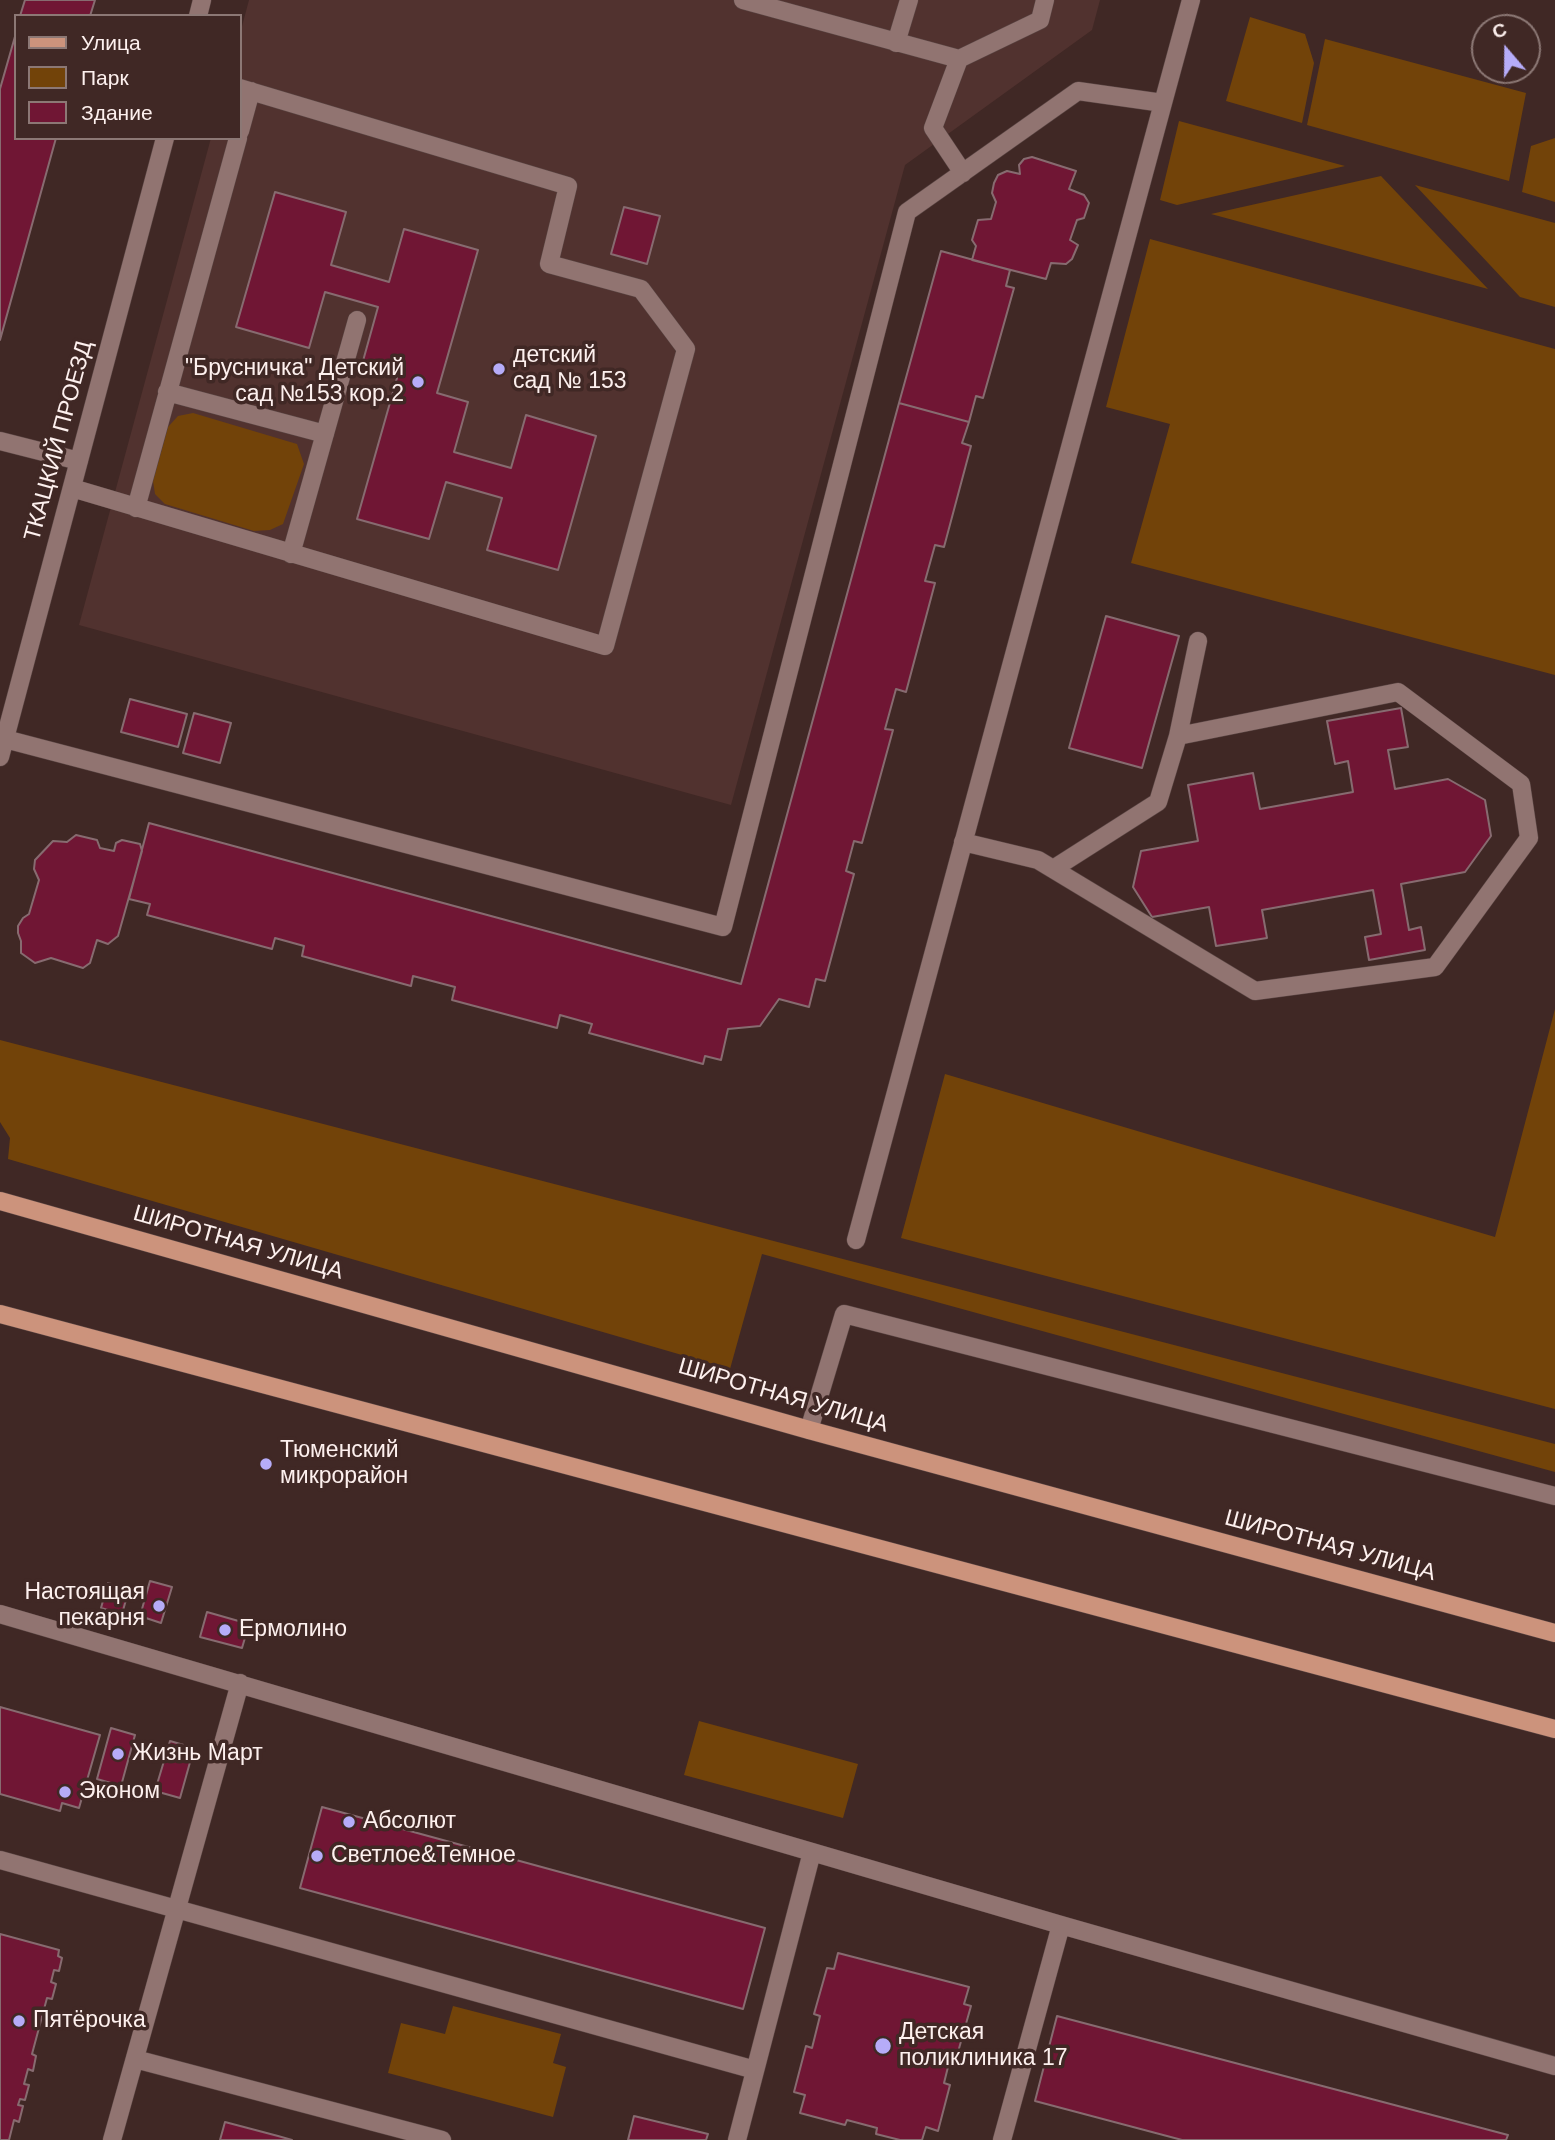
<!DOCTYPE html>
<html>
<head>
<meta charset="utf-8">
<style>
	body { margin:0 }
	#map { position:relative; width:1555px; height:2140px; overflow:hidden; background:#402825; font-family:Helvetica,sans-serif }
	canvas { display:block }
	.legend { position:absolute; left:14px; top:14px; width:228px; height:126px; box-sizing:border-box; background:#402825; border:2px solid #8c7875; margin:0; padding:9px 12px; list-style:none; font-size:21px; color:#fdf0ee }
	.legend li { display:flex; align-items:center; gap:14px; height:35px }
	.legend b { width:35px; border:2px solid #8c7875 }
	.north { position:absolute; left:1471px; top:14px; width:70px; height:70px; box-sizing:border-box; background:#402825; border:2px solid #8c7875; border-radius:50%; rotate:340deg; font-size:19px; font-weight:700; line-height:28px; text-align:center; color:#fdf0ee }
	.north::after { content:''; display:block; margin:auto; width:24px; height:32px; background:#b6acf8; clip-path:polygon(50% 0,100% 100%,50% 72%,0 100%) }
</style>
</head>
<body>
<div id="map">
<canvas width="1555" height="2140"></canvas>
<ul class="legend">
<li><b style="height:9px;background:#cc937c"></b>Улица</li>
<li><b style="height:19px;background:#724309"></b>Парк</li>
<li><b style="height:19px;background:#701634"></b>Здание</li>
</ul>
<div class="north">С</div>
</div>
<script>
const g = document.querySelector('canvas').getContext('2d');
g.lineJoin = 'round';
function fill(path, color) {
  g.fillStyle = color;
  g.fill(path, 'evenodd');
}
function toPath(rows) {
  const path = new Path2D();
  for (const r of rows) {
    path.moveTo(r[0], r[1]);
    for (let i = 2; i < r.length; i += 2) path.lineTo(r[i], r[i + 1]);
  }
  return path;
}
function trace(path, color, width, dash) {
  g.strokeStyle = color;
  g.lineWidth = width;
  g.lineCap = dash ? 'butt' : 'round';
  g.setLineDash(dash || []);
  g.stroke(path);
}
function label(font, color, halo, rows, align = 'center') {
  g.font = font + ' Helvetica,sans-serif';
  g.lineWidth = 7;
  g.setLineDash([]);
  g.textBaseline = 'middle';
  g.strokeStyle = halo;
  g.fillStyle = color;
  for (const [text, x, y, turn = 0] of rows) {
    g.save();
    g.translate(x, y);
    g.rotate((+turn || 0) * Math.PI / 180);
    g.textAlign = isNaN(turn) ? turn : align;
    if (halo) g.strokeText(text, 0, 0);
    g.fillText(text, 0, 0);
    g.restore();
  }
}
const built = toPath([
	[249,0,1100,0,1092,30,905,165,731,805,79,625,211,138,240,138,240,34]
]);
const green = toPath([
	[1250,17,1305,34,1314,63,1302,123,1226,101],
	[1325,39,1526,93,1509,181,1307,125],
	[1179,121,1216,131,1345,166,1177,205,1160,200],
	[1555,138,1555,202,1522,192,1531,146],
	[1381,176,1488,289,1211,214],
	[1415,185,1555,223,1555,307,1520,297],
	[1150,239,1555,349,1555,675,1131,563,1170,424,1106,407],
	[193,413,297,444,304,464,283,524,270,530,254,531,165,504,155,494,153,481,168,427,178,416],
	[1555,1009,1555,1409,901,1238,945,1074,1495,1237],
	[0,1040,1555,1444,1555,1472,762,1254,730,1369,8,1159,10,1138,0,1122],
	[699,1721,858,1764,843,1818,684,1775],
	[453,2006,561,2034,553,2063,566,2067,553,2117,388,2073,401,2023,445,2034]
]);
const building = toPath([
	[25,0,95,0,90,16,20,16,25,0],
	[16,33,16,138,56,138,0,340,0,89,16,33],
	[1032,157,1076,171,1069,189,1084,195,1089,203,1084,218,1077,220,1070,240,1078,245,1072,259,1066,264,1051,263,1046,279,972,260,976,246,972,240,978,220,991,219,996,202,992,193,994,183,998,175,1007,171,1020,174,1019,165,1024,159,1032,157],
	[275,192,346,212,331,265,389,282,404,229,478,250,437,393,468,402,454,452,511,468,526,415,596,436,558,570,487,550,502,498,446,482,429,539,357,519,399,371,363,361,378,307,325,292,309,348,236,327,275,192],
	[624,207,660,216,647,264,611,254,624,207],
	[941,251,1010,270,1006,286,1014,288,983,398,976,396,969,422,899,403,941,251],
	[899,403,969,422,962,443,971,446,944,547,935,545,925,581,935,583,906,692,896,689,885,729,893,730,862,843,854,841,846,871,854,874,825,981,816,979,809,1007,779,999,760,1026,728,1029,721,1060,705,1056,703,1064,589,1033,592,1024,560,1015,557,1028,452,1000,455,987,413,976,411,986,302,956,304,946,275,938,272,949,147,915,150,904,129,899,149,823,741,984,899,403],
	[1106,616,1179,636,1142,768,1069,748,1106,616],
	[130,699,187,714,178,747,121,732,130,699],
	[1401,708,1408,747,1388,750,1395,789,1448,779,1485,800,1491,836,1465,872,1401,884,1409,930,1421,927,1425,950,1369,960,1365,937,1381,934,1373,890,1262,910,1267,938,1216,946,1209,907,1152,917,1133,887,1141,851,1198,841,1188,785,1253,773,1260,809,1353,792,1348,761,1335,764,1327,721,1401,708],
	[194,713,231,723,220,763,183,753,194,713],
	[76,835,97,840,100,848,114,851,116,843,122,840,140,844,142,851,118,936,108,944,97,940,90,963,83,968,51,958,35,963,21,953,21,941,18,933,18,926,23,918,29,914,39,880,34,869,35,860,53,841,67,842,76,835],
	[150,1581,172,1587,161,1623,140,1616,150,1581],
	[108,1583,129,1589,122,1614,101,1608,108,1583],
	[207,1612,249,1624,242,1648,200,1637,207,1612],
	[0,1707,100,1735,79,1808,62,1803,60,1811,0,1794,0,1707],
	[111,1728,135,1735,121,1786,97,1779,111,1728],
	[170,1741,194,1748,180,1798,155,1791,170,1741],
	[322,1807,765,1928,743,2009,300,1888,322,1807],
	[0,1934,59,1950,58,1956,62,1958,59,1971,54,1970,51,1982,56,1984,52,1999,47,1998,32,2054,36,2056,33,2071,28,2069,24,2084,29,2085,25,2100,20,2099,18,2105,23,2106,19,2122,14,2120,9,2140,0,2140,0,1934],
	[838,1953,969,1987,964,2004,971,2006,958,2052,952,2051,944,2083,950,2085,938,2131,926,2127,922,2140,900,2140,876,2134,877,2128,847,2120,845,2125,800,2113,805,2095,794,2092,806,2046,812,2048,820,2016,814,2014,827,1968,834,1969,838,1953],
	[1057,2016,1508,2135,1506,2140,1182,2140,1035,2101,1057,2016],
	[634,2116,708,2134,706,2140,628,2140,634,2116],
	[225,2122,278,2136,292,2140,220,2140,225,2122]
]);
const minor = toPath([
	[743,0,959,59,1040,20,1045,0],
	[198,16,202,0],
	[896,43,909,0],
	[959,59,933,128,963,173],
	[240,131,251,91],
	[167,392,325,434],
	[0,441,79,461],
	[72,488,605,646,686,349,641,289,549,264,568,186,240,88],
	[136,508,238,138],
	[291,554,357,320],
	[5,739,723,927,907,212,1078,91,1163,103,1191,0],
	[0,757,165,138],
	[963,842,1038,860,1255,991,1435,967,1529,838,1521,784,1398,692,1178,736],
	[1053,869,1158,802,1178,736,1198,641],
	[856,1240,1163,103],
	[809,1430,844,1314,1555,1496],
	[0,1614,1061,1925,1555,2066],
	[0,1860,755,2070],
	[135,2059,442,2140],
	[112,2140,240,1683],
	[737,2140,812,1852],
	[1002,2140,1061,1925]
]);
const major = toPath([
	[0,1201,809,1430,1555,1633],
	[0,1314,1555,1729]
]);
const markers = [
	[499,369,7,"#b6acf8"],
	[418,382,7,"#b6acf8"],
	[266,1464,7,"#b6acf8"],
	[159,1606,7,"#b6acf8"],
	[225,1630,7,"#b6acf8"],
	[118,1754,7,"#b6acf8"],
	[65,1792,7,"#b6acf8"],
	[349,1822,7,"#b6acf8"],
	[317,1856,7,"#b6acf8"],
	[19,2021,7,"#b6acf8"],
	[883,2046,9,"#b6acf8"]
];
const poiNames = [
	["детский",513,356],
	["сад № 153",513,382],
	["\"Брусничка\" Детский",404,369,"right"],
	["сад №153 кор.2",404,395,"right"],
	["Тюменский",280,1451],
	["микрорайон",280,1477],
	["Настоящая",145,1593,"right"],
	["пекарня",145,1619,"right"],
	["Ермолино",239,1630],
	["Жизнь Март",132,1754],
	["Эконом",79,1792],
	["Абсолют",363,1822],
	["Светлое&Темное",331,1856],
	["Пятёрочка",33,2021],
	["Детская",899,2033],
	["поликлиника 17",899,2059]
];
const streetNames = [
	["ТКАЦКИЙ ПРОЕЗД",59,441,-75],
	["ШИРОТНАЯ УЛИЦА",238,1243,16],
	["ШИРОТНАЯ УЛИЦА",783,1396,16],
	["ШИРОТНАЯ УЛИЦА",1330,1546,15]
];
fill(built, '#51322f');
fill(green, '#724309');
fill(building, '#701634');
trace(building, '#876b70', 2);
trace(minor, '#5a4644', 19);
trace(major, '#5a4644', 19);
trace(minor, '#917471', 18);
trace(major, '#cc937c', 18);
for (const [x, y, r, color] of markers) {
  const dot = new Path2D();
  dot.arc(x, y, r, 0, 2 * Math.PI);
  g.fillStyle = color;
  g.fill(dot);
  trace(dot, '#402825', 2.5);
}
label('23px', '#fdf0ee', '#402825', poiNames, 'left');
label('23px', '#fdf0ee', '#402825', streetNames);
</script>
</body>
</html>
